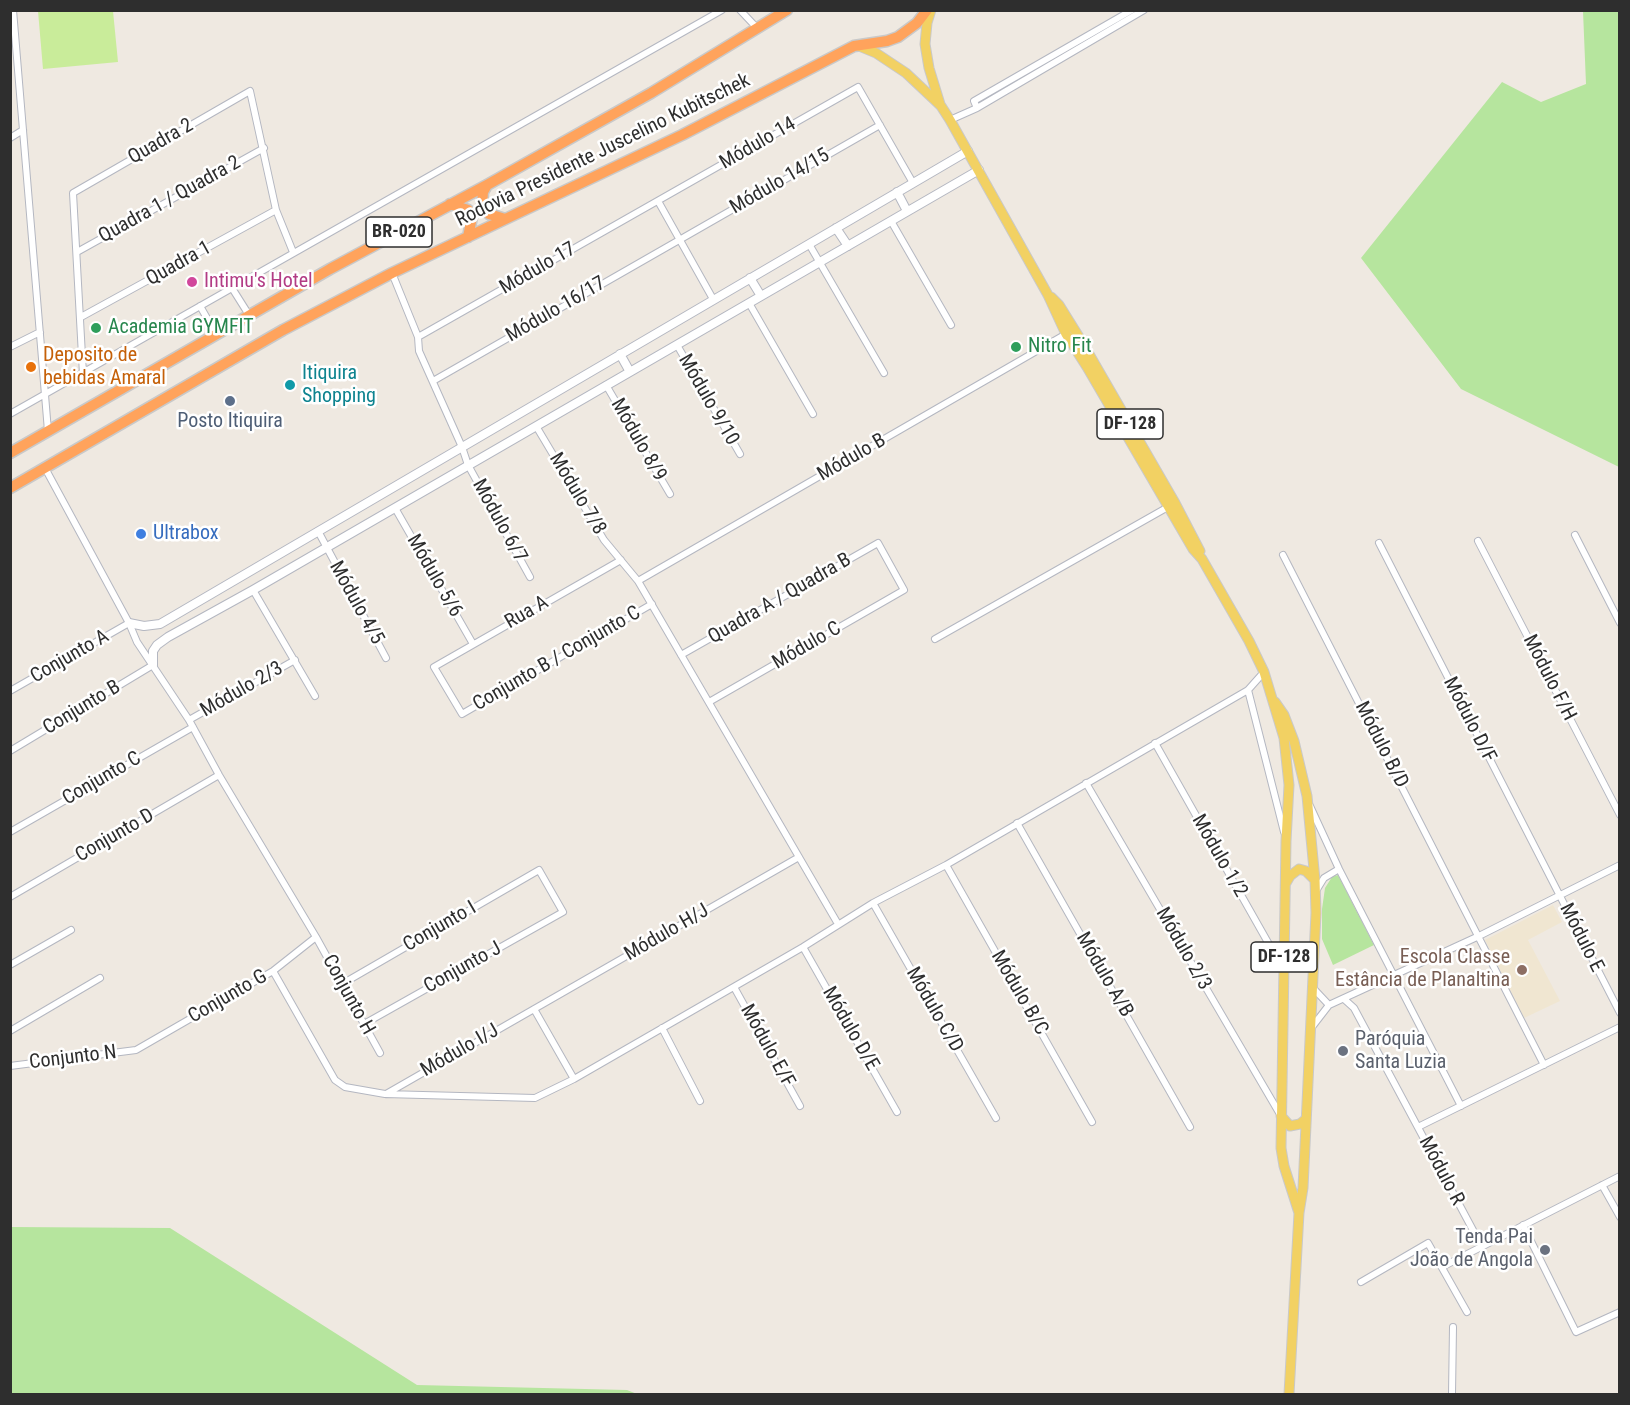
<!DOCTYPE html>
<html>
<head>
<meta charset="utf-8">
<style>
	body { margin:0 }
	#map { position:relative; width:1630px; height:1405px; overflow:hidden; background:#efe9e1; font-family:"Roboto Condensed",sans-serif }
	canvas { display:block }
	.frame { position:absolute; inset:0; border:12px solid #2e2e2e; pointer-events:none }
</style>
</head>
<body>
<div id="map">
<canvas width="1630" height="1405"></canvas>
<div class="frame"></div>
</div>
<script>
const g = document.querySelector('canvas').getContext('2d');
g.lineJoin = 'round';
function fill(path, color) {
  g.fillStyle = color;
  g.fill(path, 'evenodd');
}
function toPath(rows) {
  const path = new Path2D();
  for (const r of rows) {
    path.moveTo(r[0], r[1]);
    for (let i = 2; i < r.length; i += 2) path.lineTo(r[i], r[i + 1]);
  }
  return path;
}
function trace(path, color, width, dash) {
  g.strokeStyle = color;
  g.lineWidth = width;
  g.lineCap = dash ? 'butt' : 'round';
  g.setLineDash(dash || []);
  g.stroke(path);
}
function label(font, color, halo, rows, align = 'center') {
  g.font = font + ' "Roboto Condensed",sans-serif';
  g.lineWidth = 5;
  g.setLineDash([]);
  g.textBaseline = 'middle';
  g.strokeStyle = halo;
  g.fillStyle = color;
  for (const [text, x, y, turn = 0] of rows) {
    g.save();
    g.translate(x, y);
    g.rotate((+turn || 0) * Math.PI / 180);
    g.textAlign = isNaN(turn) ? turn : align;
    if (halo) g.strokeText(text, 0, 0);
    g.fillText(text, 0, 0);
    g.restore();
  }
}
const education = toPath([
	[1553,905,1562,922,1528,940,1560,1001,1524,1018,1485,940]
]);
const green = toPath([
	[1583,11,1619,11,1619,467,1461,389,1361,258,1502,82,1541,102,1586,84],
	[1338,875,1374,945,1333,965,1322,939,1322,909,1325,888,1332,877],
	[11,1227,170,1228,417,1385,627,1390,637,1394,11,1394]
]);
const pitch = toPath([
	[38,11,113,11,118,62,43,69]
]);
const street = toPath([
	[13,10,48,431],
	[740,10,757,28],
	[977,108,1144,10],
	[950,120,977,108,974,101,1132,10],
	[10,138,23,130],
	[658,201,713,299],
	[891,221,951,325],
	[809,244,884,373],
	[77,252,264,148],
	[392,273,418,337,419,351,462,447,468,465,530,577],
	[232,288,249,315],
	[749,303,813,414],
	[200,306,216,334],
	[81,317,276,210],
	[418,337,858,87,913,183],
	[677,345,740,454],
	[10,347,40,332],
	[83,374,73,193,250,91,276,210,293,252],
	[433,381,880,125],
	[606,385,670,494],
	[10,414,722,10],
	[536,426,604,540,638,581,838,924],
	[45,468,129,623,137,642,189,720,219,775,316,937,380,1053],
	[395,508,473,644],
	[318,531,386,658],
	[1575,535,1620,623],
	[1478,541,1620,815],
	[1379,543,1620,1013],
	[1283,555,1544,1065],
	[621,560,434,667,462,714,652,604],
	[638,581,1066,334],
	[253,590,315,696],
	[935,639,1168,507],
	[681,655,878,543,904,590,709,702],
	[1248,690,1284,832],
	[10,691,129,623],
	[189,720,295,660],
	[1155,743,1283,969],
	[10,751,153,665],
	[1086,783,1281,1116],
	[1310,806,1339,869,1461,1106],
	[1017,823,1190,1127],
	[10,832,193,727],
	[946,865,1092,1122],
	[1316,891,1324,878,1339,869],
	[10,897,219,775],
	[873,903,996,1118],
	[803,947,897,1112],
	[10,965,71,930],
	[273,971,335,1080,345,1087,385,1094,535,1098,574,1079,803,947,873,903,946,865,1248,690,1264,672],
	[342,984,539,870,563,912,364,1024],
	[734,987,800,1106],
	[1313,988,1329,1005],
	[1344,999,1354,1008,1482,1247],
	[534,1009,574,1079],
	[1312,1027,1329,1005,1479,936,1620,865],
	[662,1028,700,1101],
	[10,1031,100,978],
	[10,1066,136,1050,273,971,316,937],
	[386,1094,799,857],
	[1418,1127,1620,1027],
	[1602,1185,1620,1217],
	[1523,1225,1576,1332,1620,1312],
	[1442,1267,1620,1176],
	[1361,1282,1428,1243,1467,1312],
	[1452,1394,1453,1327]
]);
const secondary = toPath([
	[897,192,907,211],
	[836,228,848,246],
	[750,278,761,296],
	[620,354,630,372],
	[129,623,144,626,160,624,968,151],
	[153,665,153,651,157,645,168,637,253,590,979,170]
]);
const primary = toPath([
	[931,10,927,23,925,44,929,68,940,104],
	[859,46,876,53,906,73,941,106,950,120,1048,295,1066,334,1087,367,1193,549,1202,559,1249,641,1264,672,1284,738,1289,785,1286,841,1281,1148,1284,1166,1299,1213],
	[1051,297,1059,305,1082,342,1175,503,1200,551],
	[1275,702,1284,715,1294,741,1307,796,1315,880,1316,913,1303,1188,1299,1213,1289,1394],
	[1286,883,1290,876,1299,869,1306,871,1315,880],
	[1281,1116,1290,1126,1300,1124,1306,1119]
]);
const highway = toPath([
	[487,185,483,192,482,206,489,214,505,219],
	[450,204,468,210,472,217,468,237],
	[10,453,330,269,487,185,651,93,787,10],
	[10,488,283,330,392,273,682,135,854,46,887,41,898,37,917,23,927,10]
]);
const markers = [
	[192,282,6,"#d1479c"],
	[96,328,6,"#2e9e5b"],
	[1016,347,6,"#2e9e5b"],
	[31,367,6,"#e8710a"],
	[290,385,6,"#0f9aa8"],
	[230,401,6,"#5c6f8a"],
	[141,534,6,"#3f7fe0"],
	[1522,970,6,"#8d6e63"],
	[1343,1051,6,"#6b7280"],
	[1545,1250,6,"#6b7280"]
];
const shields = [
	[399,232,66],
	[1130,424,66],
	[1284,957,66]
];
const shieldNames = [
	["BR-020",399,232],
	["DF-128",1130,424],
	["DF-128",1284,957]
];
const streetNames = [
	["Quadra 2",161,142,-30],
	["Módulo 14",758,144,-30],
	["Rodovia Presidente Juscelino Kubitschek",603,151,-26],
	["Módulo 14/15",780,182,-30],
	["Quadra 1 / Quadra 2",170,200,-29],
	["Quadra 1",179,264,-29],
	["Módulo 17",538,269,-30],
	["Módulo 16/17",556,310,-30],
	["Módulo 9/10",708,400,60],
	["Módulo 8/9",638,440,60],
	["Módulo B",852,458,-30],
	["Módulo 7/8",577,494,59],
	["Módulo 6/7",499,521,61],
	["Módulo 5/6",434,576,60],
	["Quadra A / Quadra B",780,599,-30],
	["Módulo 4/5",356,603,61],
	["Rua A",527,613,-30],
	["Módulo C",807,646,-30],
	["Conjunto A",70,657,-30],
	["Conjunto B / Conjunto C",557,659,-30],
	["Módulo F/H",1549,678,63],
	["Módulo 2/3",242,690,-30],
	["Conjunto B",82,708,-31],
	["Módulo D/F",1469,720,63],
	["Módulo B/D",1381,745,63],
	["Conjunto C",102,779,-30],
	["Conjunto D",115,836,-30],
	["Módulo 1/2",1219,856,60],
	["Conjunto I",440,927,-30],
	["Módulo H/J",667,933,-30],
	["Módulo E",1581,938,63],
	["Módulo 2/3",1183,949,60],
	["Conjunto J",463,968,-29],
	["Módulo A/B",1104,975,60],
	["Módulo B/C",1019,993,60],
	["Conjunto H",348,995,61],
	["Conjunto G",228,997,-30],
	["Módulo C/D",934,1010,60],
	["Módulo D/E",850,1029,60],
	["Módulo E/F",767,1046,61],
	["Módulo I/J",460,1051,-30],
	["Conjunto N",73,1058,-7],
	["Módulo R",1441,1171,62]
];
const hotelNames = [
	["Intimu's Hotel",204,282]
];
const leisureNames = [
	["Academia GYMFIT",108,328],
	["Nitro Fit",1028,347]
];
const foodNames = [
	["Deposito de",43,356],
	["bebidas Amaral",43,379]
];
const cultureNames = [
	["Itiquira",302,374],
	["Shopping",302,397]
];
const serviceNames = [
	["Posto Itiquira",230,422]
];
const shopNames = [
	["Ultrabox",153,534]
];
const educationNames = [
	["Escola Classe",1510,958],
	["Estância de Planaltina",1510,981]
];
const worshipNames = [
	["Paróquia",1355,1040],
	["Santa Luzia",1355,1063],
	["Tenda Pai",1533,1238,"right"],
	["João de Angola",1533,1261,"right"]
];
fill(education, '#f0e6d1');
fill(green, '#b6e59e');
fill(pitch, '#c9ec9a');
trace(street, '#b4b7c1', 8);
trace(secondary, '#b4b7c1', 10);
trace(primary, '#c9c9c9', 11);
trace(highway, '#c9c9c9', 13);
trace(street, '#fff', 6);
trace(secondary, '#fff', 8);
trace(primary, '#f2d163', 9);
trace(highway, '#ffa35c', 10);
for (const [x, y, r, color] of markers) {
  const dot = new Path2D();
  dot.arc(x, y, r, 0, 2 * Math.PI);
  g.fillStyle = color;
  g.fill(dot);
  trace(dot, '#fff', 2);
}
for (const [x, y, w] of shields) {
  const box = new Path2D();
  box.roundRect(x - w / 2, y - 15, w, 30, 4.5);
  g.fillStyle = '#fff';
  g.fill(box);
  trace(box, '#2e2e2e', 1.5);
}
label('bold 18px', '#2e2e2e', null, shieldNames);
label('20px', '#2e2e2e', '#fff', streetNames);
label('20px', '#b23c85', '#fff', hotelNames, 'left');
label('20px', '#27864d', '#fff', leisureNames, 'left');
label('20px', '#c56008', '#fff', foodNames, 'left');
label('20px', '#0d838f', '#fff', cultureNames, 'left');
label('20px', '#4e5e75', '#fff', serviceNames);
label('20px', '#366cbe', '#fff', shopNames, 'left');
label('20px', '#785e54', '#fff', educationNames, 'right');
label('20px', '#5b616d', '#fff', worshipNames, 'left');
</script>
</body>
</html>
